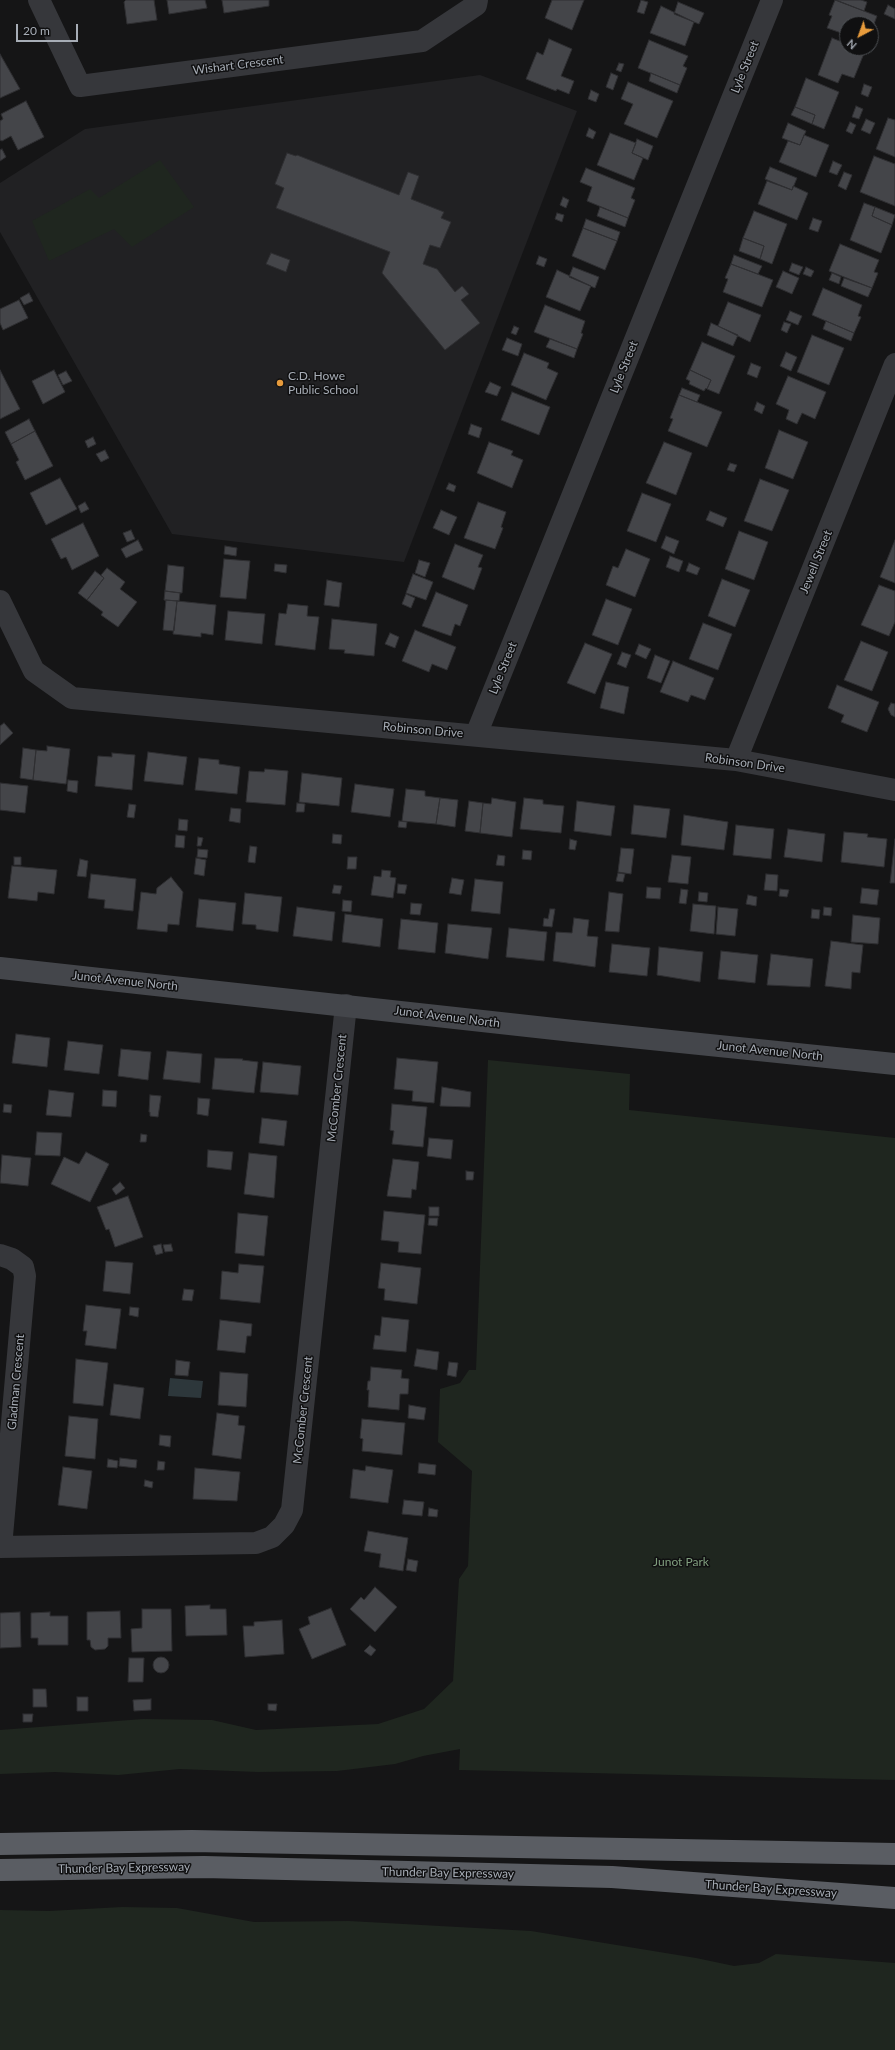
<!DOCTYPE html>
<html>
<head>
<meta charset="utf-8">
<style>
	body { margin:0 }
	#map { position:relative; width:895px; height:2050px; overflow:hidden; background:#151516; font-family:Lato,sans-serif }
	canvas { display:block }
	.north { position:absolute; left:839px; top:16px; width:40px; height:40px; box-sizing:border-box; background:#101011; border:1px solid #4c4f53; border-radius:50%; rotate:221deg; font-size:11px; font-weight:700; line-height:16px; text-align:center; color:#a7adb6 }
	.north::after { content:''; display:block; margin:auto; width:14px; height:18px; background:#e79b3c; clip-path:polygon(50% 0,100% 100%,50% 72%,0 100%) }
	.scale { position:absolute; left:16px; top:24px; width:62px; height:18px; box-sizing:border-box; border:2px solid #a7adb6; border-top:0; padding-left:5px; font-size:12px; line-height:14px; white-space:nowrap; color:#a7adb6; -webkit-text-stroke:3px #101011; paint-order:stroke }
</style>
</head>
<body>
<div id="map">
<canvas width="895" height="2050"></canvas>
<div class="north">N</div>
<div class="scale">20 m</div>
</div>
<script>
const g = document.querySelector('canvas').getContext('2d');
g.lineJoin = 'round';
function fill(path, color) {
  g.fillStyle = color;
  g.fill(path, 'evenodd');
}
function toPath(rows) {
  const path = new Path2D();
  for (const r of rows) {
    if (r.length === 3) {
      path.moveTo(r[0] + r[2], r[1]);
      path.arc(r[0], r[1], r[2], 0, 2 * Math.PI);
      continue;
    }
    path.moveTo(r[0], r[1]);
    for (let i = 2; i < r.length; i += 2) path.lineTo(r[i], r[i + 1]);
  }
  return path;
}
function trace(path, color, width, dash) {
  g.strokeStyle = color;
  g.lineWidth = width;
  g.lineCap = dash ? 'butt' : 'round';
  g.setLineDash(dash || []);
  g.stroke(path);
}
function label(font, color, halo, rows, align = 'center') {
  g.font = font + ' Lato,sans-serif';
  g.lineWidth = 3;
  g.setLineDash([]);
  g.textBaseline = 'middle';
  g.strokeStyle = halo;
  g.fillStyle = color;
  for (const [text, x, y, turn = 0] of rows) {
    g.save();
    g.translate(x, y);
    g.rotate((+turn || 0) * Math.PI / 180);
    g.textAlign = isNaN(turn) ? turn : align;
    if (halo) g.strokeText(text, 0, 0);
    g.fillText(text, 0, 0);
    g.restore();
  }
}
const built = toPath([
	[480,75,577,111,404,562,172,534,0,232,0,183,85,129]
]);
const green = toPath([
	[160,160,194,207,132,247,114,229,49,261,32,221,90,189,99,198],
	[488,1060,630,1074,629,1110,895,1138,895,1780,459,1770,460,1749,423,1756,395,1764,337,1771,258,1772,180,1769,118,1775,55,1772,0,1774,0,1730,143,1719,212,1720,256,1730,378,1724,424,1709,453,1681,459,1579,468,1566,472,1471,438,1442,440,1389,460,1383,469,1370,476,1370],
	[122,1907,177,1908,254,1922,349,1921,531,1931,696,1958,734,1966,759,1963,776,1954,895,1963,895,2050,0,2050,0,1910,49,1911]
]);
const water = toPath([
	[170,1378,203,1381,201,1398,168,1396]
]);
const building = toPath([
	[126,0,154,0,157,20,127,24,124,2,126,0],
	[167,0,205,0,207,8,169,14,167,0],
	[222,0,269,0,269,6,224,13,222,0],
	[552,0,584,0,572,30,545,18,552,0],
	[641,0,648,2,644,14,637,12,641,0],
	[835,0,877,16,871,32,871,24,847,24,847,35,827,28,832,16,829,15,835,0],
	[836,0,861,0,867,2,864,11,836,0],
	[678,2,704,13,699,24,674,14,678,2],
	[888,5,895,9,895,19,884,14,888,5],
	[661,6,694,22,685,46,650,33,661,6],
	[832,38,847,44,847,48,857,48,865,51,854,78,842,74,838,83,818,75,832,38],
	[549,39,572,49,561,76,574,81,569,94,557,89,556,91,526,79,537,52,543,55,549,39],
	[649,40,688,56,683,66,687,68,680,85,638,68,649,40],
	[0,54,20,89,0,98,0,54],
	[619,63,624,64,621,72,616,70,619,63],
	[611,73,618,76,613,90,606,87,611,73],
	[651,73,680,85,677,93,649,81,651,73],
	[806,78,839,92,824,129,812,124,815,115,795,107,806,78],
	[628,82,673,101,657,138,624,124,633,104,621,99,628,82],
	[864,84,872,87,868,97,861,94,864,84],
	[591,90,599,94,596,102,588,99,591,90],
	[26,101,44,137,18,150,11,136,2,141,0,140,0,121,3,119,1,114,26,101],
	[856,106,863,109,859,119,852,117,856,106],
	[795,107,815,115,812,124,791,115,795,107],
	[888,118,895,120,895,157,876,149,888,118],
	[866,119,875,123,870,134,861,130,866,119],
	[850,122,856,125,852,134,846,131,850,122],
	[788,123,806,131,800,145,782,138,788,123],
	[589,128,596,132,593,139,586,136,589,128],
	[610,133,636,143,632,153,643,158,634,180,597,165,610,133],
	[804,135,829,145,816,177,779,162,788,141,800,145,804,135],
	[637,139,653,146,648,160,632,153,637,139],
	[2,149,6,157,0,161,0,150,2,149],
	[287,153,296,156,297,155,399,195,408,172,419,176,411,199,444,212,441,218,451,222,440,248,430,245,423,264,437,269,455,292,462,286,469,294,461,300,480,323,445,350,382,273,390,252,276,208,284,188,275,184,287,153],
	[874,156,895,164,895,206,860,192,874,156],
	[833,161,842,165,837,175,829,172,833,161],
	[770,167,797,178,792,190,765,179,770,167],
	[586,168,635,188,631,198,635,200,628,218,587,201,592,187,580,182,586,168],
	[844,172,852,175,846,190,838,186,844,172],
	[767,181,792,190,793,186,808,193,797,220,758,204,767,181],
	[563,197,569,200,566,208,560,205,563,197],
	[864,203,875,207,872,216,892,225,881,253,850,240,864,203],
	[600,207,628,218,625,227,597,216,600,207],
	[875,207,895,215,892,225,872,216,875,207],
	[754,211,787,224,772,264,760,259,764,246,743,238,754,211],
	[557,213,564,215,562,222,555,219,557,213],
	[813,218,822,221,818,232,809,229,813,218],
	[586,219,620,232,617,241,583,228,586,219],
	[583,228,617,241,605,270,572,256,583,228],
	[743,238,764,246,760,259,739,251,743,238],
	[840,244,879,260,874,272,878,273,872,288,829,271,840,244],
	[271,253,290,260,286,272,266,264,271,253],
	[734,255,762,266,758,274,731,264,734,255],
	[539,256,547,259,544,267,536,264,539,256],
	[792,263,803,267,799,275,789,271,792,263],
	[731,264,773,280,762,307,723,292,728,279,725,278,731,264],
	[573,267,599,277,595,288,569,277,573,267],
	[806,267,814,271,811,277,803,274,806,267],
	[557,270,591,286,580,311,546,297,557,270],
	[783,271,799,278,792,294,776,287,783,271],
	[832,273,841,277,839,284,829,280,832,273],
	[844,278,872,288,868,297,841,286,844,278],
	[823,288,862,305,858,316,861,317,854,333,812,315,823,288],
	[29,293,33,301,24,305,20,298,29,293],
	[19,300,28,318,3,330,0,323,0,309,19,300],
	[728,302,761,315,750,342,718,326,728,302],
	[545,305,585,321,581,333,583,334,577,349,534,332,545,305],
	[790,311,802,316,798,325,786,320,790,311],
	[826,321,854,333,851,341,823,329,826,321],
	[784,322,791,324,787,333,781,330,784,322],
	[711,323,738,335,733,346,707,335,711,323],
	[514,326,519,328,516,335,511,333,514,326],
	[812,335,844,348,829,385,797,372,812,335],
	[507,338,522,344,518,356,502,350,507,338],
	[550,339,577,349,574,358,546,347,550,339],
	[702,342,735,356,719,394,707,389,711,380,690,370,702,342],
	[786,352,797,357,791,371,780,366,786,352],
	[524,353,549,363,547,368,558,373,546,400,511,385,524,353],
	[751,363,761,367,757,378,747,374,751,363],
	[0,370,20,409,0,419,0,370],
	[54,370,65,392,43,404,32,381,54,370],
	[690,370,711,380,707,389,706,388,704,391,689,384,690,381,686,379,690,370],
	[66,371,72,381,63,385,58,375,66,371],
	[788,376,826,392,815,419,802,413,797,424,786,419,789,410,776,404,788,376],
	[490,382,501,387,497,396,485,392,490,382],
	[682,388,700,395,697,402,679,395,682,388],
	[512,392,550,407,539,435,501,420,512,392],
	[679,395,722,412,707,447,668,431,673,419,670,418,679,395],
	[757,402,765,406,762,414,754,410,757,402],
	[29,419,35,431,11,444,5,432,29,419],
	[471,424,482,428,479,438,468,434,471,424],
	[779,430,808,442,793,479,765,468,779,430],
	[35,431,53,466,25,480,16,462,19,460,11,444,35,431],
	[93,437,96,444,88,448,85,441,93,437],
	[489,442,513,451,511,455,523,460,512,488,477,473,489,442],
	[664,442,692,453,676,495,646,483,664,442],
	[105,450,109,458,101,462,96,454,105,450],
	[730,463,737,465,734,472,727,470,730,463],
	[60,478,77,509,46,525,30,493,60,478],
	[760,479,789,490,772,531,744,521,760,479],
	[449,483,456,486,454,492,446,489,449,483],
	[642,493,671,504,656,542,627,531,642,493],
	[85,502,89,509,81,513,78,506,85,502],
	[478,502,506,512,501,527,503,528,495,549,464,538,478,502],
	[441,510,457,517,449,535,433,528,441,510],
	[710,511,727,518,723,527,706,520,710,511],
	[83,523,99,556,72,570,66,557,61,559,51,539,83,523],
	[131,530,135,539,127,542,123,533,131,530],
	[739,531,768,542,754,580,725,569,739,531],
	[666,536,679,541,674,554,661,548,666,536],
	[138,540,143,550,126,558,121,549,138,540],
	[895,540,895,583,880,577,895,540],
	[455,544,483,555,478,567,482,568,474,590,442,577,455,544],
	[225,546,237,548,236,556,224,554,225,546],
	[626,549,650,559,635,597,606,585,613,566,618,568,626,549],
	[670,556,683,561,679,572,666,567,670,556],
	[224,559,250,561,246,599,220,597,224,559],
	[419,560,430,563,425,577,415,573,419,560],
	[689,563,700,568,697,575,686,571,689,563],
	[275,564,287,565,286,573,274,571,275,564],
	[168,565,184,567,182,593,165,591,168,565],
	[107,568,125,582,120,589,137,602,118,627,101,615,103,612,87,600,104,578,101,575,107,568],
	[95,571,104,578,87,600,78,593,95,571],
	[413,574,433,582,426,600,406,593,413,574],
	[722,579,750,590,735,627,708,616,722,579],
	[327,580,342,583,339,607,324,605,327,580],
	[879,585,895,591,895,622,889,636,861,625,879,585],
	[165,591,180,593,179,601,164,600,165,591],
	[436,592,468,605,460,626,455,624,451,636,422,626,436,592],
	[406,594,415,598,411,608,402,604,406,594],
	[606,599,632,609,618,645,592,635,606,599],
	[166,600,177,601,174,631,163,630,166,600],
	[177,601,216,605,213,635,201,633,201,637,173,634,177,601],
	[288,604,308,606,307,616,319,617,315,650,275,645,279,613,286,614,288,604],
	[228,611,265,614,262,644,225,640,228,611],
	[332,619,377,624,374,656,344,653,345,650,329,649,332,619],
	[703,623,732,634,718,670,689,659,703,623],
	[415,630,456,647,447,670,432,664,429,672,402,661,415,630],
	[390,633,399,637,395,648,385,644,390,633],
	[861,641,888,652,872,691,844,680,861,641],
	[585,643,612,654,595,694,567,683,585,643],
	[639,644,651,649,646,659,635,654,639,644],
	[622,652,631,655,626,668,617,664,622,652],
	[655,655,670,661,661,683,647,678,655,655],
	[673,661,714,678,705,700,691,695,688,702,660,692,673,661],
	[606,682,629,687,624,714,600,708,606,682],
	[837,685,879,702,867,732,841,722,844,715,828,708,837,685],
	[891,703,895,704,895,717,891,715,888,709,891,703],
	[4,723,13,733,0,745,0,726,4,723],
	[47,746,70,749,66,784,33,780,36,750,47,751,47,746],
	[23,748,36,750,33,780,20,778,23,748],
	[148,752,187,757,183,785,144,781,148,752],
	[112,753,135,755,132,790,95,786,98,756,112,757,112,753],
	[199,758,219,760,219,764,240,767,237,794,195,790,199,758],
	[265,769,288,771,285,805,246,802,249,771,264,772,265,769],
	[302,773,342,778,339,806,299,802,302,773],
	[68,780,78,781,77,793,67,791,68,780],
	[0,783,28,786,25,813,0,810,0,783],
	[355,784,394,789,390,817,351,812,355,784],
	[406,789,425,791,425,796,440,798,436,824,402,821,406,789],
	[440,798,458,800,455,827,436,824,440,798],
	[492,798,516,802,512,837,480,833,483,803,491,804,492,798],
	[524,798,543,800,543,804,564,806,561,833,520,829,524,798],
	[469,801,483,803,480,833,465,831,469,801],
	[577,801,615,806,611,836,574,831,577,801],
	[297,803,305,804,304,812,296,812,297,803],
	[129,804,136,805,134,818,127,817,129,804],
	[634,805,670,809,666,838,631,834,634,805],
	[231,808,241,809,240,823,229,821,231,808],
	[684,815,728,822,724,850,681,845,684,815],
	[179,819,188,820,187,831,178,830,179,819],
	[399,821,407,822,406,828,398,827,399,821],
	[736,825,774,829,771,859,733,855,736,825],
	[788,829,825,834,822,862,784,857,788,829],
	[844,832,868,834,867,837,887,839,884,867,841,862,844,832],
	[333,834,342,835,341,844,332,843,333,834],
	[176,835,185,836,184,848,175,847,176,835],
	[198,837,203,838,201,846,197,846,198,837],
	[570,839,577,841,575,850,569,849,570,839],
	[895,839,895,883,890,883,895,839],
	[250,846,257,847,255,863,248,862,250,846],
	[621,848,634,849,631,874,618,872,621,848],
	[198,849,208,850,207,858,197,857,198,849],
	[523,850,532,851,531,860,522,859,523,850],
	[498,855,505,856,504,866,496,865,498,855],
	[672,855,691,857,688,884,668,882,672,855],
	[14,857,21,857,21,865,14,865,14,857],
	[348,857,357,857,356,869,347,869,348,857],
	[196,858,206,860,204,876,194,874,196,858],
	[80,859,88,861,86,877,77,876,80,859],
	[12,866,57,870,54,894,38,892,37,901,8,898,12,866],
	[382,870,391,871,390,877,396,878,393,898,371,895,374,876,381,877,382,870],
	[618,873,625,874,623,882,616,881,618,873],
	[91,874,136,879,133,911,104,908,105,900,88,898,91,874],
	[766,874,778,875,777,891,764,890,766,874],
	[171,877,183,892,179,925,168,924,167,932,137,929,141,892,156,894,157,888,171,877],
	[452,878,464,880,461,895,449,893,452,878],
	[475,879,503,882,500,914,471,911,475,879],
	[398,884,407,885,405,894,397,893,398,884],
	[334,885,342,886,340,894,332,893,334,885],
	[647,887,661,888,660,899,646,898,647,887],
	[862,888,879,890,877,905,860,903,862,888],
	[681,889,688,890,686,904,679,903,681,889],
	[780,889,789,890,787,897,779,896,780,889],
	[609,892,623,894,619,932,605,931,609,892],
	[699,892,708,893,707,902,698,901,699,892],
	[245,893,282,897,278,932,256,929,256,925,242,924,245,893],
	[748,895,757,897,756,906,746,904,748,895],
	[199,899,236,903,233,931,196,927,199,899],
	[343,900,352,901,351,912,342,911,343,900],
	[411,903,422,904,420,915,410,914,411,903],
	[693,904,716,906,714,934,690,931,693,904],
	[297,907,335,912,332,941,293,936,297,907],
	[718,907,738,909,735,936,716,934,718,907],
	[824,907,832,908,831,916,823,915,824,907],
	[550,909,555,909,552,927,543,926,544,918,548,919,550,909],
	[812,909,820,910,819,919,811,918,812,909],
	[345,914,383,919,380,947,342,942,345,914],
	[853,915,880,918,878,944,851,942,853,915],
	[574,918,589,920,587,936,598,937,595,967,553,961,556,932,572,933,574,918],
	[401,919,438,923,435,953,398,949,401,919],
	[448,924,492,928,488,959,445,953,448,924],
	[509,928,547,932,544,961,506,957,509,928],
	[831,941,863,945,860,973,852,972,851,989,825,986,831,941],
	[612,944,650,948,647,976,609,972,612,944],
	[659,947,703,952,700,982,657,975,659,947],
	[721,951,758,955,755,983,718,979,721,951],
	[771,954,813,959,810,987,767,985,771,954],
	[16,1034,50,1038,47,1067,12,1063,16,1034],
	[68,1041,103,1045,99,1074,64,1070,68,1041],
	[121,1049,151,1052,148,1080,118,1076,121,1049],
	[167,1051,202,1054,200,1083,163,1079,167,1051],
	[215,1058,243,1059,242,1060,258,1062,254,1093,212,1089,215,1058],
	[397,1058,438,1062,434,1103,412,1101,413,1091,394,1089,397,1058],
	[263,1062,301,1066,298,1095,260,1092,263,1062],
	[442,1087,471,1092,470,1107,440,1106,442,1087],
	[49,1090,74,1093,71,1117,46,1115,49,1090],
	[103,1090,117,1091,116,1107,102,1106,103,1090],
	[150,1095,161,1096,158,1117,150,1116,150,1112,149,1112,150,1095],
	[198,1098,210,1099,208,1116,197,1114,198,1098],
	[4,1104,12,1105,11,1113,3,1112,4,1104],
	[392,1104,427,1107,423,1147,392,1144,394,1131,390,1130,392,1104],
	[262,1118,287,1121,284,1146,259,1143,262,1118],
	[37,1132,62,1133,60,1156,35,1155,37,1132],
	[141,1134,147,1135,146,1142,140,1142,141,1134],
	[429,1138,453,1140,451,1159,427,1156,429,1138],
	[208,1150,233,1152,231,1170,207,1167,208,1150],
	[86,1152,109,1164,90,1202,51,1184,64,1157,79,1164,86,1152],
	[249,1153,277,1156,274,1198,244,1194,249,1153],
	[2,1155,31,1158,28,1186,0,1183,2,1155],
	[393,1159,419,1162,416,1190,412,1189,411,1198,387,1196,393,1159],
	[466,1171,474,1172,473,1180,466,1180,466,1171],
	[120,1182,125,1188,116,1195,112,1189,120,1182],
	[128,1196,143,1237,115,1247,109,1229,106,1230,97,1207,128,1196],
	[429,1207,439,1207,439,1216,429,1216,429,1207],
	[384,1211,425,1215,421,1254,398,1252,399,1242,381,1240,384,1211],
	[238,1213,268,1216,264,1256,235,1253,238,1213],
	[429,1218,438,1218,437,1226,428,1225,429,1218],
	[161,1244,163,1253,156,1255,153,1246,161,1244],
	[171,1244,173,1251,165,1252,163,1245,171,1244],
	[106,1261,133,1263,130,1294,103,1291,106,1261],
	[381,1263,421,1268,417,1304,384,1300,385,1289,378,1288,381,1263],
	[239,1264,264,1266,260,1303,220,1299,222,1271,238,1273,239,1264],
	[184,1289,194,1290,192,1301,182,1300,184,1289],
	[86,1305,121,1309,116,1349,85,1345,87,1331,83,1331,86,1305],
	[130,1307,139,1308,138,1317,129,1315,130,1307],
	[382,1317,409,1320,406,1352,373,1349,375,1335,380,1336,382,1317],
	[220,1320,252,1324,251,1336,247,1336,245,1353,217,1350,220,1320],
	[417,1349,439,1352,437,1370,414,1366,417,1349],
	[76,1359,108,1363,103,1406,73,1403,76,1359],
	[176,1360,190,1362,188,1376,175,1375,176,1360],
	[449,1362,458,1363,456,1377,447,1375,449,1362],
	[371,1367,402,1370,401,1378,409,1379,408,1394,400,1394,399,1410,368,1407,369,1390,367,1390,368,1381,370,1381,371,1367],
	[220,1372,248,1374,246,1407,218,1405,220,1372],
	[114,1384,144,1388,140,1419,110,1415,114,1384],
	[409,1405,426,1408,424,1420,408,1418,409,1405],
	[217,1413,239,1416,238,1425,245,1426,241,1459,212,1455,217,1413],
	[69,1416,98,1419,95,1459,65,1456,69,1416],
	[362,1419,405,1423,402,1455,362,1451,363,1439,360,1438,362,1419],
	[160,1435,171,1436,170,1447,159,1445,160,1435],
	[120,1458,137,1460,136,1468,119,1466,120,1458],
	[108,1459,118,1461,117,1468,107,1467,108,1459],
	[158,1461,165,1462,164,1470,157,1470,158,1461],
	[419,1463,436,1465,435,1475,418,1473,419,1463],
	[366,1466,393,1470,388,1503,350,1498,353,1469,365,1471,366,1466],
	[63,1467,92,1471,87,1509,58,1505,63,1467],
	[195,1468,240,1472,237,1501,193,1499,195,1468],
	[145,1480,153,1482,152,1488,144,1486,145,1480],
	[404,1500,424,1502,422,1516,402,1514,404,1500],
	[429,1508,438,1510,437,1517,428,1516,429,1508],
	[368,1531,408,1538,403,1571,379,1567,381,1554,364,1551,368,1531],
	[408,1559,418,1561,416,1572,406,1570,408,1559],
	[375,1587,397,1607,375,1632,350,1609,361,1597,364,1600,375,1587],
	[210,1605,210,1609,226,1609,227,1635,186,1636,185,1606,210,1605],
	[331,1608,346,1645,312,1659,299,1629,310,1624,308,1617,331,1608],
	[142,1609,171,1609,172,1651,132,1652,131,1629,142,1628,142,1609],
	[120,1611,121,1638,108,1638,108,1646,105,1649,95,1650,91,1647,90,1640,87,1640,87,1612,120,1611],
	[20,1612,21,1647,0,1648,0,1613,20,1612],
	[50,1612,50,1616,68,1616,68,1645,38,1645,38,1638,31,1638,31,1613,50,1612],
	[282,1620,284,1654,245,1657,243,1626,254,1626,254,1622,282,1620],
	[370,1645,376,1650,371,1656,364,1651,370,1645],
	[161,1665,8],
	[129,1658,144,1658,143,1682,128,1682,129,1658],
	[33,1689,46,1689,47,1707,33,1707,33,1689],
	[77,1697,88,1697,88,1711,77,1711,77,1697],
	[151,1699,151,1710,134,1711,133,1700,151,1699],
	[268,1704,277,1704,276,1711,268,1710,268,1704],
	[23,1714,33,1714,32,1722,23,1722,23,1714]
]);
const minor = toPath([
	[39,0,80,86,422,41,476,5,477,0],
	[0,601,34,671,72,698,736,760,895,790],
	[476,735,772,0],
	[736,760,895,364],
	[0,1255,12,1259,23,1267,25,1276,1,1547],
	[0,1547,256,1543,272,1537,284,1525,292,1510,346,1005]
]);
const secondary = toPath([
	[0,968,573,1031,895,1064]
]);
const trunk = toPath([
	[0,1844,192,1841,895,1854],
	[0,1870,204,1867,612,1877,895,1898]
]);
const markers = [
	[280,383,4,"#e79b3c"]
];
const streetNames = [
	["Wishart Crescent",238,65,-7],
	["Lyle Street",745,67,-68],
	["Lyle Street",624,367,-68],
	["Jewell Street",816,562,-68],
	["Lyle Street",503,668,-68],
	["Robinson Drive",423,730,5],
	["Robinson Drive",745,763,8],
	["Junot Avenue North",125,981,6],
	["Junot Avenue North",447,1017,7],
	["Junot Avenue North",770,1051,6],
	["McComber Crescent",337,1088,-84],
	["Gladman Crescent",16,1382,-85],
	["McComber Crescent",303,1410,-84],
	["Thunder Bay Expressway",124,1868,-1],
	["Thunder Bay Expressway",448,1873,1],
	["Thunder Bay Expressway",771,1889,4]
];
const poiNames = [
	["C.D. Howe",288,376],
	["Public School",288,390]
];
const parkNames = [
	["Junot Park",681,1562]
];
fill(built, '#212123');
fill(green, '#1f261f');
fill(water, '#2d373b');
fill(building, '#444549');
trace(building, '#2f2f32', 1);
trace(minor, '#36373b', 22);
trace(secondary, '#44464b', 22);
trace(trunk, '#5a5d63', 22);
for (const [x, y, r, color] of markers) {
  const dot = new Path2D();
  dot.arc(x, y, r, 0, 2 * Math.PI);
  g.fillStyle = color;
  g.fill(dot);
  trace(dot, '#101011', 1.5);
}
label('12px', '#a7adb6', '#101011', streetNames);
label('12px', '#a7adb6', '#101011', poiNames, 'left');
label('12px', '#819f7f', '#101011', parkNames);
</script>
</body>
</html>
